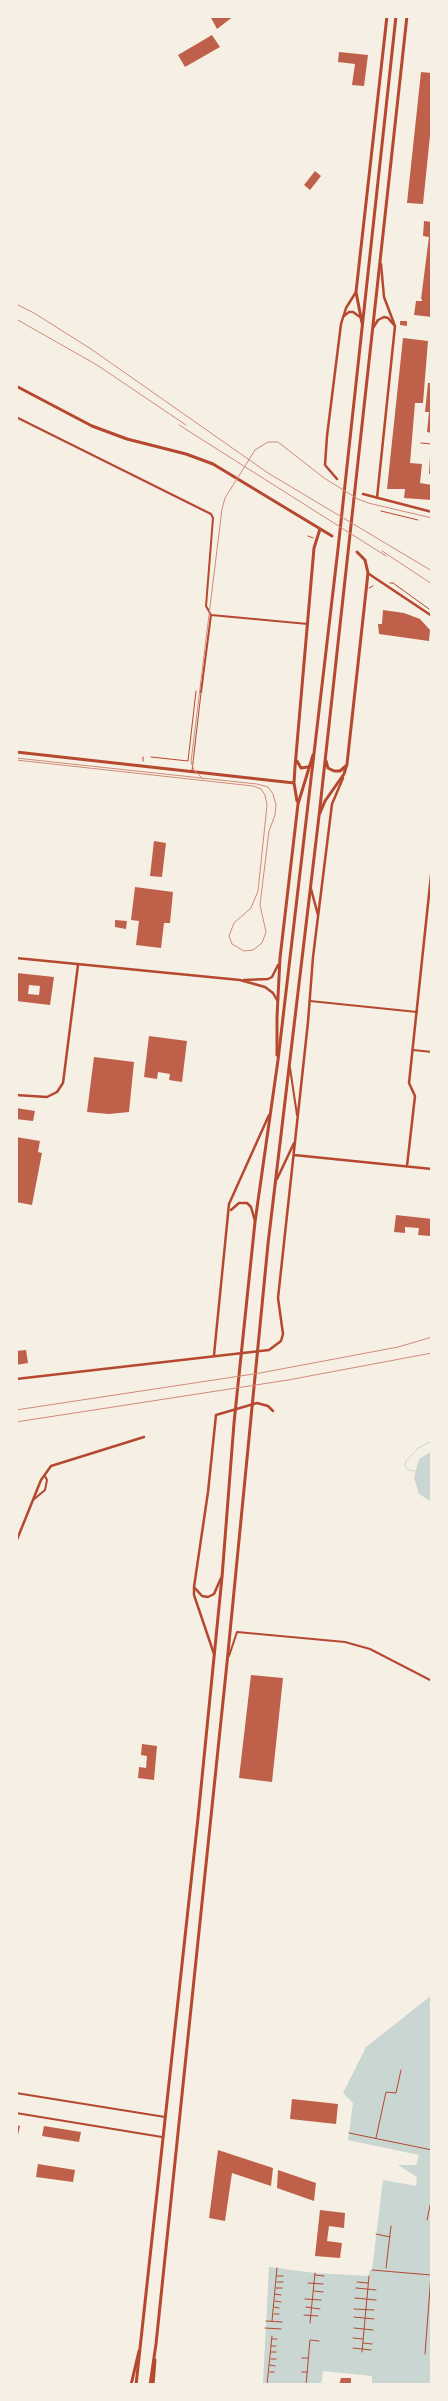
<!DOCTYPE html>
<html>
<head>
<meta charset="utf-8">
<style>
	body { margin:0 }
	#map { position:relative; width:448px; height:2401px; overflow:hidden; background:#f6efe4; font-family:"Fira Sans",sans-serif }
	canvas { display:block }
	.frame { position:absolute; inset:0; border:18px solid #f6efe4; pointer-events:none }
</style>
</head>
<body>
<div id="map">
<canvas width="448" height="2401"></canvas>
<div class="frame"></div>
</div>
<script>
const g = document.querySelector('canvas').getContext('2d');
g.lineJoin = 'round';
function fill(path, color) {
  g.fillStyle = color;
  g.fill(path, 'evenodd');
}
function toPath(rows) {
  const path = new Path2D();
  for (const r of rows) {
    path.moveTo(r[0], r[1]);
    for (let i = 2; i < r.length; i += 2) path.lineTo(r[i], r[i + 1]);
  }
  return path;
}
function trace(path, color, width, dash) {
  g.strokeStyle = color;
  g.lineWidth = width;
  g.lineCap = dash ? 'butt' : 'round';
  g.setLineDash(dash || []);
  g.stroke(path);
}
const water = toPath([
	[432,1451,432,1502,419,1494,414,1478,419,1459],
	[432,1995,432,2385,372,2385,372,2376,323,2371,321,2385,267,2385,263,2383,269,2267,315,2273,369,2276,369,2271,372,2270,383,2180,416,2186,417,2177,398,2165,416,2165,419,2155,348,2140,353,2103,343,2093,366,2047]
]);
const stream = toPath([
	[416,1471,408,1470,405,1466,406,1461,418,1448,432,1441]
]);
const building = toPath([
	[210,16,234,16,217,29],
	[212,35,220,47,185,67,178,55],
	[339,52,368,55,364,86,352,85,355,64,338,62],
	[421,72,432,73,432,116,423,204,407,203],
	[315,171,321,176,310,190,304,185],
	[424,221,432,222,432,300,430,302,432,303,432,317,414,315,416,301,422,301,422,299,421,299,429,237,423,236],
	[400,321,407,321,407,326,400,325],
	[403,338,428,341,423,403,415,403,410,463,422,464,420,483,432,485,432,500,404,498,405,489,387,489],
	[428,383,432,383,432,433,427,432,429,412,425,412],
	[430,456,432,456,432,474,429,474],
	[383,610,404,613,420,619,430,630,429,641,379,634,378,624,382,624],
	[154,841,166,843,162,877,150,876],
	[135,887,173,892,170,923,164,923,161,948,136,945,139,921,131,920],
	[115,920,127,921,126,929,115,927],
	[17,973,54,977,50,1005,16,1001],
	[29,985,40,986,39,995,28,994],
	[149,1036,187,1041,182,1082,169,1080,170,1074,158,1072,157,1079,144,1077],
	[94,1057,134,1062,129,1112,109,1114,87,1112],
	[16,1108,35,1111,33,1121,16,1119],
	[16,1137,40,1141,38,1152,42,1153,32,1205,16,1202],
	[396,1215,432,1219,430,1236,418,1235,419,1228,405,1227,405,1233,394,1232],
	[26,1350,28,1363,16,1365,16,1351],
	[251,1675,283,1678,272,1782,239,1778],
	[142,1744,157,1746,154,1780,138,1778,139,1767,146,1768,147,1756,141,1755],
	[292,2099,338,2104,336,2124,290,2119],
	[16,2125,20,2126,17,2140,16,2140],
	[44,2126,81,2132,79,2142,42,2136],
	[218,2150,273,2168,271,2186,232,2173,225,2221,209,2218],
	[38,2164,75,2170,73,2182,36,2177],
	[278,2170,316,2183,314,2201,277,2188],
	[320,2210,345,2213,344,2228,329,2226,327,2241,342,2243,340,2258,315,2256],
	[341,2378,351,2378,351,2385,339,2385]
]);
const path = toPath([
	[421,443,432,444],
	[381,511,418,520],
	[308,536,313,538],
	[390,583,393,583,429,609],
	[369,588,373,586],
	[151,757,188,761,196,691],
	[143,761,143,757],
	[349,2133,432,2150],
	[376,2138,386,2092,396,2093,401,2070],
	[427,2220,432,2196],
	[376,2234,390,2237],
	[386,2268,391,2226],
	[372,2270,431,2275],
	[315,2275,324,2276],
	[277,2276,283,2276],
	[277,2282,283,2282],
	[357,2282,368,2283],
	[308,2283,323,2284],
	[276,2288,282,2288],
	[356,2288,376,2290],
	[314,2291,323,2292],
	[275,2294,281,2295],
	[355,2298,376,2300],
	[305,2299,321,2300],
	[275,2301,281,2302],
	[274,2307,279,2308],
	[306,2307,320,2309],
	[354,2309,374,2310],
	[274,2314,279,2314],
	[304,2315,318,2316],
	[354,2317,374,2319],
	[266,2321,282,2322],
	[272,2321,277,2268],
	[310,2323,315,2273],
	[265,2328,281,2329],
	[354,2328,373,2330],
	[353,2338,363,2339],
	[272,2339,277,2339],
	[363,2343,372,2344],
	[271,2346,276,2346],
	[353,2348,371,2350],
	[271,2352,276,2352],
	[362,2352,369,2276],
	[425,2354,431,2275],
	[302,2358,308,2358],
	[271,2359,276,2359],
	[270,2365,275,2366],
	[270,2372,274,2372],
	[302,2372,307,2372],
	[267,2385,272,2336],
	[306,2385,310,2340,319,2341]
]);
const pedestrian = toPath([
	[192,771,201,693]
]);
const minor = toPath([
	[16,417,211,514,213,518,206,606,211,615,201,692],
	[211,615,308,624],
	[310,1001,417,1012],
	[413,1050,432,1052],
	[290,1068,297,1115],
	[33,1500,45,1490,47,1480,45,1476],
	[229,1656,237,1632,345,1642,370,1649,432,1681],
	[16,2093,165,2117],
	[16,2113,162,2137]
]);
const tertiary = toPath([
	[344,316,349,312,353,312,360,317],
	[373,328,378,320,384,317,388,318,394,325],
	[337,479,325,465,327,436,341,324,346,308,356,292],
	[363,494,432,512],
	[377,498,395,326,384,297,381,264],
	[369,574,432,616],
	[311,889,318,915],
	[16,958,240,980,265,987,273,993,277,1000],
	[244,980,268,979,272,977,278,965],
	[16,1095,47,1097,57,1092,63,1083,78,965],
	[294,1155,432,1169],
	[407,1166,415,1096,409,1083,432,866],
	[277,1179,294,1143],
	[231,1210,239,1203,247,1203,251,1207,255,1221],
	[214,1355,229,1204,269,1115],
	[16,1379,269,1350,281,1341,283,1334,278,1298,308,1022,313,957,332,804,343,778],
	[16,1542,41,1480,51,1466,144,1437],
	[194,1587,202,1596,208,1597,214,1594,221,1578],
	[214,1654,194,1595,194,1587,208,1492,216,1415,257,1403,268,1406,273,1411]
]);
const secondary = toPath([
	[362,323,356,292,387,16],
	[16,386,92,426,127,439,186,454,213,464,332,536],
	[16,752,294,783],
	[297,761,301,768,308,767],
	[326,761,328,768,334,771,340,771,347,765],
	[297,801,294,783,295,767,314,548,320,529],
	[320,813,325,801,344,774,347,764,368,573,365,560,357,552],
	[277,1055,277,1017,280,958,298,804,313,755],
	[131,2385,139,2351],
	[153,2385,155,2360]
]);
const primary = toPath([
	[136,2385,198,1818,222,1577,234,1423,255,1222,278,1060,338,549,396,16],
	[150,2385,156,2344,227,1663,268,1244,319,816,407,16]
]);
const tram = toPath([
	[16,758,257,784,268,787,273,794,276,805,275,815,269,831,260,905,266,932,262,943,253,950,244,951,232,944,229,936,234,923,251,908,258,891,267,805,265,795,261,789,253,786,16,760],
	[203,779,194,770,191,762,222,509,225,498,255,450,268,442,278,442,324,478,358,499,368,503,432,518]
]);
const rail = toPath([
	[16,304,34,313,91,349,268,473,432,571],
	[16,319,97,365,186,425],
	[179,425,386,556],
	[382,551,432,584],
	[16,1410,260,1373,398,1347,432,1337],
	[16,1422,288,1380,432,1353]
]);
fill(water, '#c9d6d2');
trace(stream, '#c9d6d2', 1);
fill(building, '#bf614a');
trace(path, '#b5482f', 1);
trace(pedestrian, '#b5482f', 1);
trace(minor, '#b5482f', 2);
trace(tertiary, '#b5482f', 2.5);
trace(secondary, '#b5482f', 3);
trace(primary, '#b5482f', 3);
trace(tram, '#cf8b77', 1);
trace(rail, '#cf8b77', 1);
</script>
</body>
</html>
